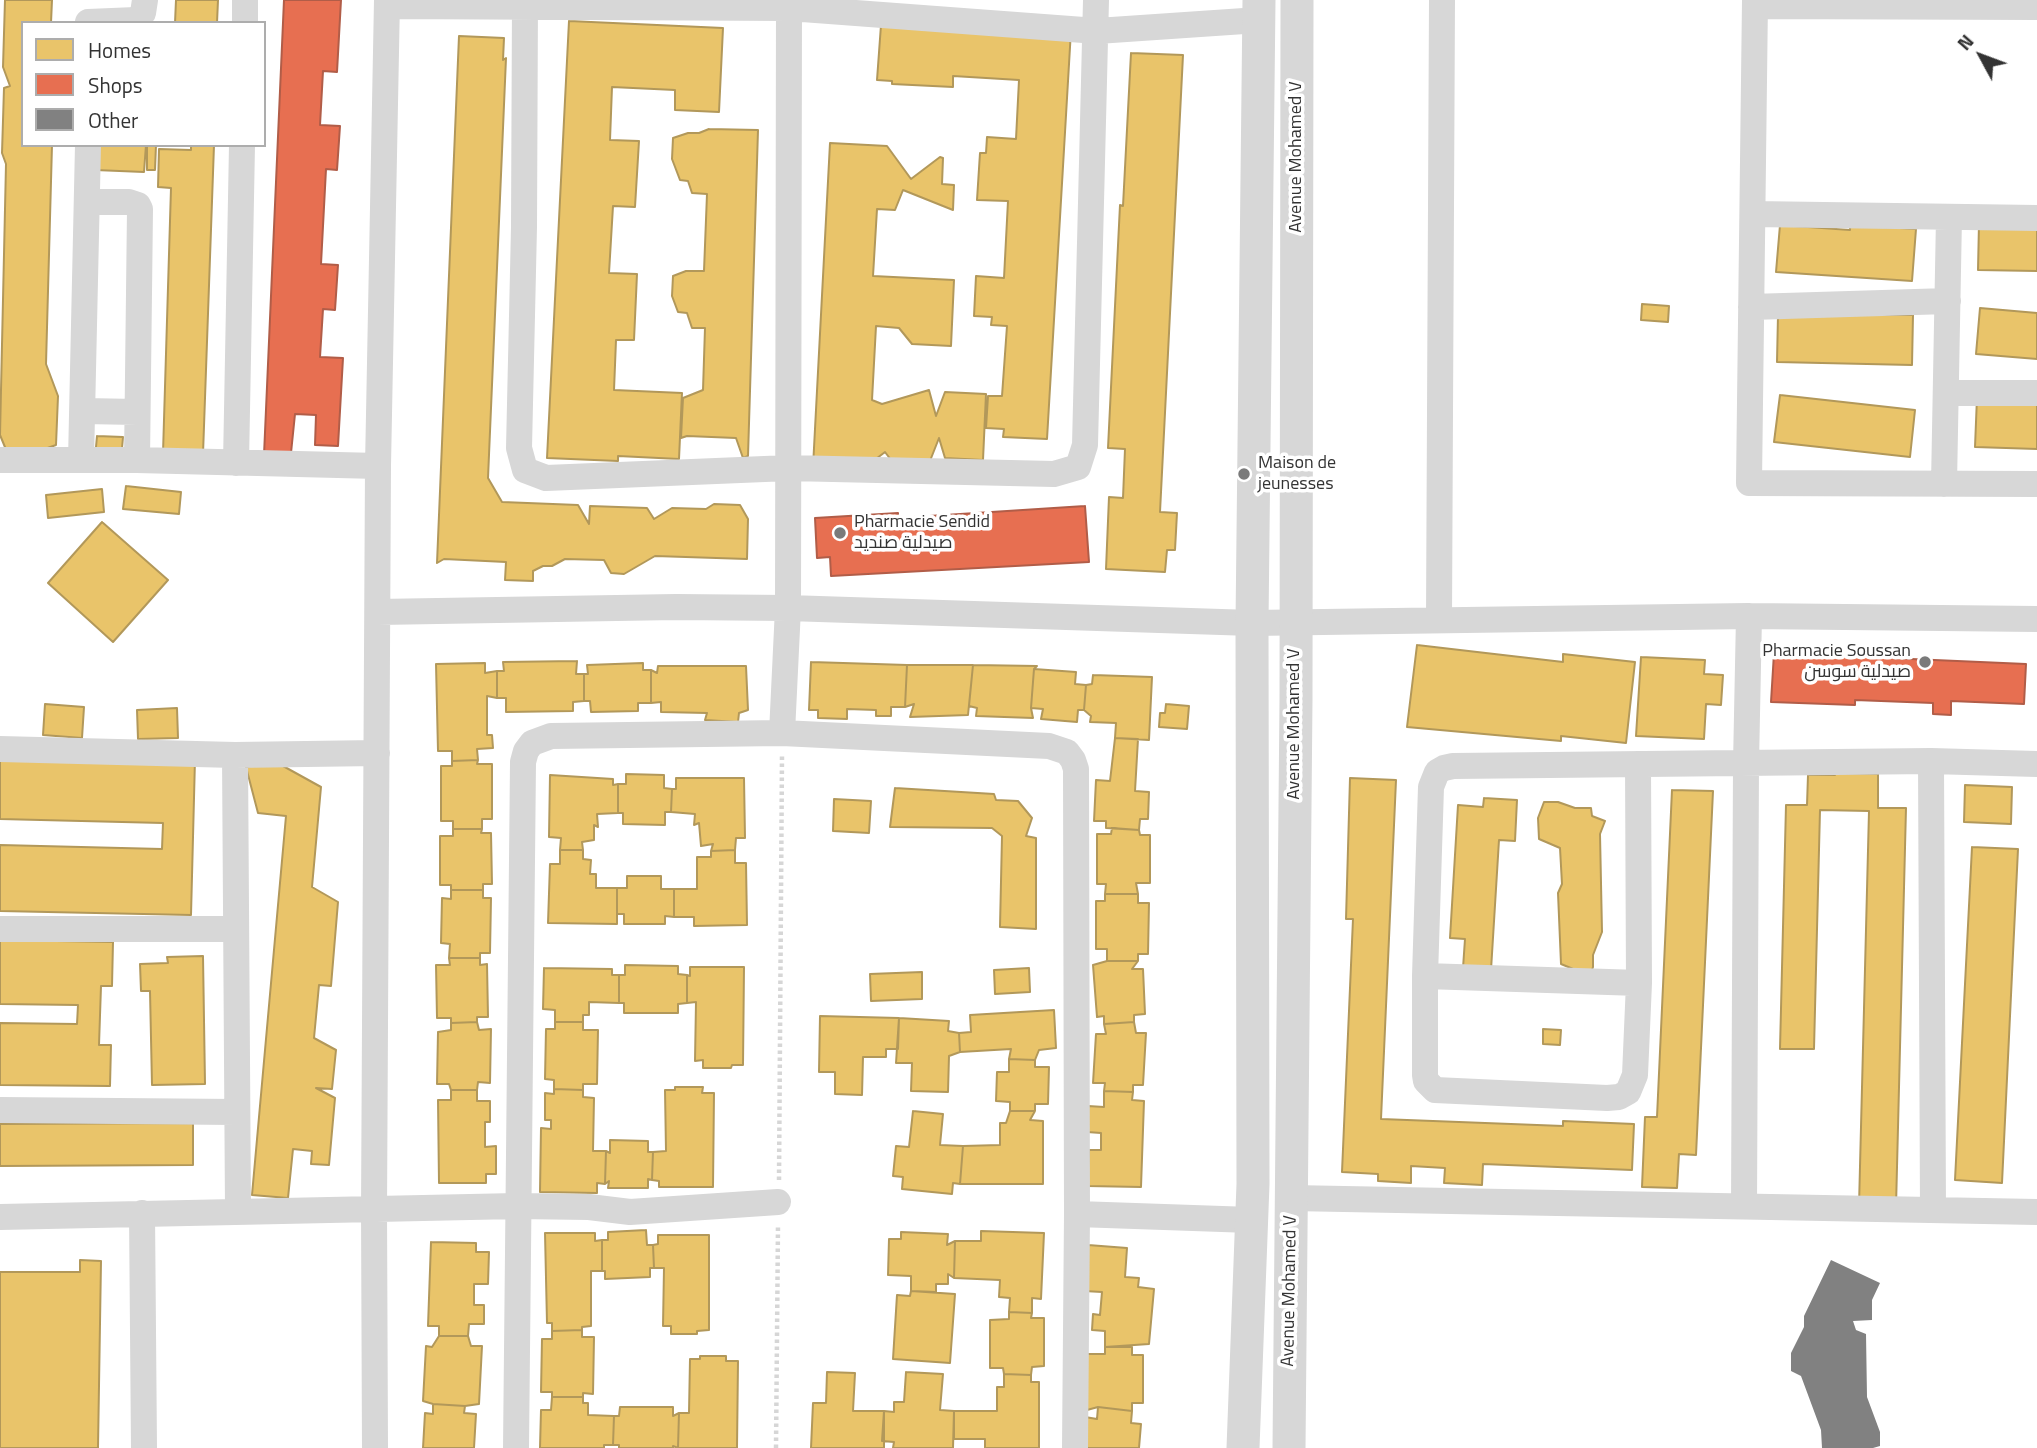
<!DOCTYPE html>
<html>
<head>
<meta charset="utf-8">
<style>
	body { margin:0 }
	#map { position:relative; width:2037px; height:1448px; overflow:hidden; background:#fff; font-family:"Titillium Web",sans-serif }
	canvas { display:block }
	.legend { position:absolute; left:21px; top:21px; width:245px; height:126px; box-sizing:border-box; background:#fff; border:2px solid #adadad; margin:0; padding:9px 12px; list-style:none; font-size:21px; color:#333 }
	.legend li { display:flex; align-items:center; gap:14px; height:35px }
	.legend b { width:35px; border:2px solid #adadad }
	.north { position:absolute; left:1946px; top:21px; width:70px; height:70px; -webkit-text-stroke:5px #fff; paint-order:stroke; rotate:311deg; font-size:19px; font-weight:700; line-height:28px; text-align:center; color:#333 }
	.north::after { content:''; display:block; margin:auto; width:24px; height:32px; background:#333; clip-path:polygon(50% 0,100% 100%,50% 72%,0 100%) }
</style>
</head>
<body>
<div id="map">
<canvas width="2037" height="1448"></canvas>
<ul class="legend">
<li><b style="height:19px;background:#e9c46a"></b>Homes</li>
<li><b style="height:19px;background:#e76f51"></b>Shops</li>
<li><b style="height:19px;background:#818181"></b>Other</li>
</ul>
<div class="north">N</div>
</div>
<script>
const g = document.querySelector('canvas').getContext('2d');
g.lineJoin = 'round';
function fill(path, color) {
  g.fillStyle = color;
  g.fill(path, 'evenodd');
}
function toPath(rows) {
  const path = new Path2D();
  for (const r of rows) {
    path.moveTo(r[0], r[1]);
    for (let i = 2; i < r.length; i += 2) path.lineTo(r[i], r[i + 1]);
  }
  return path;
}
function trace(path, color, width, dash) {
  g.strokeStyle = color;
  g.lineWidth = width;
  g.lineCap = dash ? 'butt' : 'round';
  g.setLineDash(dash || []);
  g.stroke(path);
}
function label(font, color, halo, rows, align = 'center') {
  g.font = font + ' "Titillium Web",Cairo,sans-serif';
  g.lineWidth = 7;
  g.setLineDash([]);
  g.textBaseline = 'middle';
  g.strokeStyle = halo;
  g.fillStyle = color;
  for (const [text, x, y, turn = 0] of rows) {
    g.save();
    g.translate(x, y);
    g.rotate((+turn || 0) * Math.PI / 180);
    g.textAlign = isNaN(turn) ? turn : align;
    if (halo) g.strokeText(text, 0, 0);
    g.fillText(text, 0, 0);
    g.restore();
  }
}
const homes = toPath([
	[5,0,52,0,51,23,23,23,23,145,52,145,46,364,58,396,56,445,42,450,7,452,0,435,6,164,2,153,4,88,10,86,3,67,5,0],
	[176,0,218,0,217,23,175,23,176,0],
	[569,21,723,28,719,112,675,110,675,90,612,87,610,140,639,141,635,207,613,206,609,273,637,274,634,340,616,340,614,390,682,393,679,459,618,456,618,461,547,458,569,21],
	[881,25,1071,30,1047,439,1003,437,1004,429,986,428,988,396,1002,396,1007,326,991,325,992,317,974,316,976,276,1004,278,1008,201,977,200,980,153,986,153,987,137,1016,139,1019,80,953,76,953,87,892,84,892,81,877,80,881,25],
	[459,36,504,38,503,60,506,58,488,478,502,502,578,505,589,524,590,506,647,508,654,519,672,508,706,509,714,504,740,505,748,519,747,559,655,556,624,574,611,573,604,560,565,559,552,566,543,566,533,571,533,581,505,580,506,562,444,559,437,563,459,36],
	[1131,53,1183,55,1160,512,1177,513,1175,550,1167,550,1165,572,1106,569,1109,497,1123,498,1125,449,1108,448,1120,205,1123,206,1131,53],
	[709,129,758,130,748,456,743,458,736,438,687,436,681,438,683,398,703,390,705,328,692,328,687,313,678,312,672,296,673,276,686,271,704,271,707,194,692,193,688,181,680,180,672,159,673,138,688,133,699,133,709,129],
	[830,143,887,146,911,179,940,157,943,158,942,184,954,185,953,210,903,190,895,210,877,209,873,276,954,280,951,346,912,344,899,328,876,326,872,400,882,404,929,390,936,416,945,392,986,394,983,460,945,458,939,438,928,466,894,464,885,452,863,469,813,467,830,143],
	[96,145,146,145,144,172,95,170,96,145],
	[147,145,156,145,155,170,147,170,147,145],
	[191,145,214,145,203,454,163,453,171,188,158,187,159,149,191,150,191,145],
	[1979,223,2037,224,2037,271,1978,270,1979,223],
	[1780,225,1850,230,1850,225,1916,229,1912,281,1776,272,1780,225],
	[1642,304,1669,306,1668,322,1641,320,1642,304],
	[1980,308,2037,313,2037,359,1976,354,1980,308],
	[1778,315,1913,315,1912,365,1777,362,1778,315],
	[1780,395,1915,410,1910,457,1774,442,1780,395],
	[1977,397,2037,400,2037,449,1975,447,1977,397],
	[97,436,123,437,121,460,95,458,97,436],
	[126,486,181,492,179,514,123,509,126,486],
	[102,489,104,512,48,518,46,495,102,489],
	[102,522,168,580,113,642,48,583,102,522],
	[1417,645,1563,662,1563,654,1635,662,1626,743,1561,736,1561,741,1407,727,1417,645],
	[1641,657,1705,660,1704,674,1723,675,1721,705,1706,704,1704,739,1636,736,1641,657],
	[577,661,576,674,584,674,584,701,573,702,573,711,506,712,506,698,497,698,497,671,504,671,503,662,577,661],
	[811,662,907,665,905,707,891,707,891,716,876,716,876,710,847,709,847,719,818,718,818,710,809,710,811,662],
	[485,663,485,673,497,671,497,698,487,696,487,735,492,735,493,748,477,749,478,760,452,761,452,751,438,751,436,664,485,663],
	[643,663,643,670,651,670,651,703,638,703,638,711,591,712,590,701,584,701,584,674,588,674,587,665,643,663],
	[907,665,973,665,968,715,910,717,914,704,905,707,907,665],
	[973,665,1037,666,1034,669,1031,708,1033,718,976,716,977,708,969,706,973,665],
	[658,666,746,666,748,710,739,713,738,722,705,720,707,713,661,712,661,702,651,703,651,670,657,673,658,666],
	[1034,669,1076,672,1075,684,1086,685,1084,710,1078,710,1077,722,1041,719,1043,709,1031,708,1034,669],
	[1093,675,1152,677,1149,740,1115,738,1116,723,1090,722,1091,716,1084,710,1086,685,1092,684,1093,675],
	[45,704,84,707,82,738,43,735,45,704],
	[1166,704,1189,706,1187,729,1159,727,1160,713,1165,713,1166,704],
	[177,708,178,738,138,739,137,710,177,708],
	[1115,738,1138,739,1135,791,1149,792,1148,819,1140,819,1139,830,1106,828,1106,821,1094,821,1096,780,1110,781,1115,738],
	[195,759,191,915,0,911,0,845,162,849,163,823,0,819,0,760,195,759],
	[478,760,477,764,492,764,492,819,482,819,482,829,453,829,453,821,441,821,441,766,452,766,452,761,478,760],
	[274,761,321,787,312,887,338,902,331,986,319,985,314,1038,336,1050,332,1089,316,1088,335,1098,329,1165,311,1164,312,1151,293,1149,288,1198,252,1195,286,816,258,813,246,767,274,761],
	[1835,773,1878,774,1878,808,1906,808,1896,1207,1859,1206,1869,811,1820,810,1814,1049,1780,1049,1786,805,1807,805,1808,775,1835,775,1835,773],
	[626,774,664,775,664,788,672,789,671,812,665,812,665,825,623,824,623,813,618,813,618,784,626,784,626,774],
	[550,775,613,779,613,785,618,784,618,813,597,814,598,827,594,825,594,840,582,842,583,850,560,850,561,838,549,837,550,775],
	[676,778,744,778,745,838,736,838,735,850,711,851,713,844,701,846,699,823,694,825,695,814,671,812,672,789,676,789,676,778],
	[1350,778,1396,780,1381,1119,1563,1126,1563,1121,1634,1124,1632,1170,1483,1164,1482,1185,1444,1183,1445,1168,1411,1166,1411,1183,1378,1181,1378,1174,1342,1172,1353,919,1346,919,1350,778],
	[1965,785,2012,787,2011,824,1964,822,1965,785],
	[895,788,994,794,996,800,1018,801,1032,818,1026,836,1036,838,1036,929,1000,927,1002,836,992,828,890,827,895,788],
	[1672,790,1713,791,1696,1155,1679,1154,1677,1188,1642,1187,1645,1117,1657,1117,1672,790],
	[1484,798,1517,800,1515,841,1499,840,1491,970,1463,968,1465,939,1450,938,1458,805,1483,807,1484,798],
	[834,799,871,801,869,833,833,831,834,799],
	[1544,802,1558,802,1575,808,1591,808,1592,816,1605,821,1600,834,1602,932,1593,955,1593,967,1590,976,1561,964,1558,893,1562,884,1560,848,1539,839,1538,818,1544,802],
	[1112,828,1139,830,1140,835,1150,835,1150,883,1136,883,1138,894,1105,894,1106,884,1097,884,1097,834,1111,834,1112,828],
	[453,829,482,829,481,833,491,833,492,884,483,884,483,890,451,890,451,885,440,885,440,836,453,836,453,829],
	[1972,847,2018,849,2002,1183,1955,1180,1972,847],
	[560,850,583,850,583,859,591,860,590,874,596,874,596,888,617,888,617,924,548,923,550,864,560,864,560,850],
	[735,850,735,863,746,863,747,925,694,926,694,917,674,917,674,889,697,889,697,857,711,857,711,851,735,850],
	[627,876,661,876,661,889,674,889,674,917,665,916,665,924,624,924,624,914,617,914,617,888,627,888,627,876],
	[451,890,483,890,483,898,491,898,490,953,480,953,480,958,449,958,450,944,441,943,442,898,451,899,451,890],
	[1105,894,1138,894,1138,903,1149,903,1148,954,1138,954,1138,961,1107,961,1107,949,1096,949,1096,901,1105,901,1105,894],
	[0,940,113,942,112,986,101,986,99,1045,111,1045,110,1086,0,1085,0,1023,77,1024,78,1005,0,1004,0,940],
	[203,956,205,1084,152,1085,150,991,141,991,140,964,168,963,167,957,203,956],
	[449,958,480,958,480,965,487,964,488,1017,477,1017,477,1022,451,1023,451,1018,437,1018,436,965,450,965,449,958],
	[1107,961,1138,961,1132,969,1143,969,1145,1014,1134,1015,1134,1022,1104,1024,1104,1016,1097,1017,1093,965,1107,961],
	[625,965,678,966,678,974,687,975,687,1003,678,1004,678,1013,624,1013,624,1003,619,1003,619,975,625,975,625,965],
	[690,967,744,967,743,1065,732,1065,731,1068,703,1068,703,1060,695,1061,696,1002,687,1003,687,975,690,976,690,967],
	[544,968,612,969,612,975,619,975,619,1003,589,1002,589,1015,583,1015,583,1022,555,1022,555,1010,543,1009,544,968],
	[1029,968,1030,992,995,994,994,970,1029,968],
	[922,972,922,999,871,1001,870,974,922,972],
	[1054,1010,1056,1048,1039,1050,1035,1060,1009,1059,1011,1049,960,1052,959,1033,971,1032,970,1015,1054,1010],
	[820,1016,899,1018,898,1049,886,1049,886,1057,863,1057,862,1095,835,1094,835,1072,819,1072,820,1016],
	[899,1018,949,1021,948,1031,959,1033,960,1052,949,1056,948,1092,911,1091,912,1063,896,1063,899,1018],
	[477,1022,479,1030,491,1029,490,1083,478,1082,477,1090,451,1090,449,1084,437,1084,438,1032,451,1030,451,1023,477,1022],
	[555,1022,583,1022,583,1030,598,1030,597,1084,583,1084,583,1090,554,1089,554,1080,545,1079,546,1029,555,1029,555,1022],
	[1134,1022,1136,1033,1146,1033,1143,1085,1133,1085,1133,1092,1104,1091,1105,1083,1093,1083,1096,1034,1106,1034,1104,1024,1134,1022],
	[1543,1029,1561,1030,1560,1045,1543,1044,1543,1029],
	[1009,1059,1035,1060,1035,1067,1049,1067,1048,1104,1035,1104,1035,1111,1010,1111,1010,1102,996,1101,997,1072,1009,1072,1009,1059],
	[675,1087,703,1087,702,1093,714,1093,713,1187,659,1187,659,1181,652,1180,653,1152,666,1151,665,1090,675,1090,675,1087],
	[554,1089,583,1090,583,1097,594,1098,593,1151,606,1151,605,1184,597,1183,597,1193,540,1192,541,1128,551,1129,551,1120,545,1120,545,1093,554,1094,554,1089],
	[451,1090,477,1090,477,1101,490,1101,490,1122,485,1122,485,1147,496,1146,496,1174,486,1174,486,1183,439,1183,438,1100,451,1100,451,1090],
	[1104,1091,1133,1092,1132,1100,1144,1101,1141,1187,1087,1186,1089,1150,1101,1150,1101,1133,1087,1132,1088,1106,1104,1107,1104,1091],
	[913,1111,943,1114,940,1145,963,1146,960,1184,953,1183,952,1194,902,1189,903,1177,893,1176,896,1146,909,1147,913,1111],
	[1010,1111,1035,1111,1030,1120,1043,1121,1043,1184,960,1184,963,1146,1000,1145,1000,1123,1006,1123,1010,1111],
	[193,1123,193,1165,0,1166,0,1124,193,1123],
	[610,1140,648,1141,648,1152,653,1152,652,1180,648,1179,648,1188,608,1188,609,1181,605,1184,606,1151,610,1153,610,1140],
	[646,1230,647,1245,653,1245,654,1268,650,1268,650,1277,605,1279,605,1271,602,1271,602,1240,608,1240,608,1232,646,1230],
	[981,1231,1044,1233,1041,1299,1032,1298,1032,1313,1009,1312,1010,1298,999,1297,1000,1280,954,1278,955,1241,981,1241,981,1231],
	[901,1232,948,1234,947,1245,955,1241,954,1278,948,1274,948,1284,936,1284,936,1292,911,1291,911,1276,888,1275,889,1239,901,1239,901,1232],
	[545,1233,595,1233,595,1241,602,1240,602,1271,591,1271,591,1326,582,1327,582,1330,552,1331,552,1323,547,1323,545,1233],
	[658,1235,709,1235,709,1330,697,1331,697,1334,671,1334,671,1326,663,1326,664,1268,654,1268,653,1245,658,1244,658,1235],
	[431,1242,476,1243,476,1252,489,1252,488,1284,474,1284,474,1305,484,1305,484,1324,469,1324,468,1336,439,1336,439,1326,428,1326,431,1242],
	[1088,1245,1127,1248,1125,1277,1139,1278,1138,1287,1154,1289,1149,1344,1105,1347,1105,1331,1092,1330,1093,1314,1100,1315,1102,1292,1084,1291,1088,1245],
	[80,1260,101,1261,98,1448,0,1448,0,1272,80,1272,80,1260],
	[911,1291,955,1294,950,1363,893,1359,897,1295,910,1296,911,1291],
	[1009,1312,1032,1313,1031,1318,1044,1318,1044,1366,1032,1367,1031,1375,1004,1374,1003,1368,990,1368,990,1320,1009,1319,1009,1312],
	[582,1330,582,1337,594,1337,593,1394,583,1393,583,1397,552,1397,552,1392,541,1392,542,1339,552,1339,552,1331,582,1330],
	[439,1336,468,1336,471,1346,482,1346,479,1404,465,1406,433,1404,423,1401,426,1346,432,1347,439,1336],
	[1105,1347,1132,1347,1132,1355,1143,1355,1143,1403,1132,1403,1132,1411,1098,1407,1087,1410,1087,1354,1105,1354,1105,1347],
	[700,1356,726,1356,726,1361,738,1361,737,1448,678,1448,679,1413,689,1413,690,1359,700,1359,700,1356],
	[827,1372,855,1373,853,1411,884,1411,884,1448,811,1448,813,1403,826,1403,827,1372],
	[906,1372,943,1374,940,1410,954,1411,953,1448,893,1448,894,1442,882,1441,884,1411,894,1412,894,1402,904,1402,906,1372],
	[1004,1374,1031,1375,1031,1382,1039,1382,1039,1448,985,1448,985,1439,954,1439,954,1411,997,1411,997,1387,1004,1387,1004,1374],
	[552,1397,583,1397,583,1403,588,1403,588,1415,614,1416,613,1445,604,1445,604,1448,540,1448,541,1410,551,1410,552,1397],
	[433,1404,465,1406,464,1413,476,1414,474,1448,423,1448,425,1413,433,1414,433,1404],
	[620,1407,673,1407,673,1416,679,1413,678,1448,673,1446,673,1448,619,1448,619,1445,613,1445,614,1416,619,1416,620,1407],
	[1098,1407,1132,1411,1131,1423,1141,1424,1139,1448,1082,1448,1085,1417,1097,1419,1098,1407]
]);
const shops = toPath([
	[284,0,341,0,337,72,323,71,320,125,340,126,337,170,326,169,321,264,338,265,335,310,323,309,320,357,343,358,338,446,315,445,316,415,295,414,291,453,264,455,284,0],
	[1085,506,1089,562,831,576,830,557,817,558,815,518,898,513,898,518,1085,506],
	[1774,653,2026,664,2024,704,1951,701,1951,715,1933,714,1933,703,1855,700,1855,705,1771,702,1774,653]
]);
const building = toPath([
	[1831,1260,1880,1283,1872,1300,1872,1320,1853,1321,1856,1330,1866,1334,1867,1397,1880,1432,1880,1446,1873,1448,1822,1448,1821,1430,1801,1376,1791,1371,1791,1353,1804,1327,1804,1316]
]);
const path = toPath([
	[779,1180,782,755],
	[776,1448,778,1224]
]);
const minor = toPath([
	[525,0,524,227,519,448,525,470,546,478,789,468,1054,474,1078,467,1085,445,1096,0],
	[1755,0,1749,483,2037,484],
	[387,6,789,8,1097,31,1259,20],
	[1755,6,2037,7],
	[88,22,136,20,143,13,145,0],
	[245,23,245,0],
	[89,202,129,202,138,205,140,209,137,460],
	[1753,214,2037,218],
	[1751,307,1948,301],
	[1946,393,2037,393],
	[84,411,137,412],
	[0,460,137,460,378,466],
	[81,460,88,145],
	[236,463,242,145],
	[1944,484,1949,217],
	[378,612,676,607,788,608,1252,623,1749,616,2037,619],
	[1439,620,1442,0],
	[782,733,788,608,789,0],
	[0,749,235,755,377,753],
	[235,755,238,1211],
	[1931,761,1933,1210],
	[1638,764,1639,983,1635,1075,1628,1092,1619,1097,1607,1098,1435,1090,1426,1081,1425,1075,1425,976,1431,787,1437,772,1444,768,1453,766,1931,761,2037,764],
	[0,929,236,929],
	[1425,976,1639,983],
	[0,1110,236,1112],
	[1291,1198,2037,1212],
	[1744,1206,1746,764,1749,616],
	[142,1213,144,1448],
	[1077,1214,1251,1220],
	[0,1217,517,1206,589,1207,630,1212,778,1202],
	[375,1448,374,1209,378,466,387,0],
	[516,1448,523,762,526,751,532,743,551,736,782,733,1049,746,1067,752,1073,760,1076,769,1077,1214,1075,1448]
]);
const tertiary = toPath([
	[1243,1448,1253,1184,1252,623,1259,0],
	[1289,1448,1296,699,1297,0]
]);
const markers = [
	[1244,474,7,"#7a7a7a"],
	[840,533,7,"#7a7a7a"],
	[1925,662,7,"#7a7a7a"]
];
const streetNames = [
	["Avenue Mohamed V",1297,157,-90],
	["Avenue Mohamed V",1295,724,-90],
	["Avenue Mohamed V",1290,1291,-89]
];
const poiNames = [
	["Maison de",1258,464],
	["jeunesses",1258,485],
	["Pharmacie Sendid",854,523],
	["صيدلية صنديد",854,544],
	["Pharmacie Soussan",1911,652,"right"],
	["صيدلية سوسن",1911,673,"right"]
];
fill(homes, '#e9c46a');
trace(homes, '#b2985a', 2);
fill(shops, '#e76f51');
trace(shops, '#b15d48', 2);
fill(building, '#818181');
trace(path, '#d6d6d6', 4.5, [3.5, 3.5]);
trace(minor, '#d7d7d7', 26);
trace(tertiary, '#d7d7d7', 33);
for (const [x, y, r, color] of markers) {
  const dot = new Path2D();
  dot.arc(x, y, r, 0, 2 * Math.PI);
  g.fillStyle = color;
  g.fill(dot);
  trace(dot, '#fff', 2.5);
}
label('18px', '#333', '#fff', streetNames);
label('18px', '#333', '#fff', poiNames, 'left');
</script>
</body>
</html>
